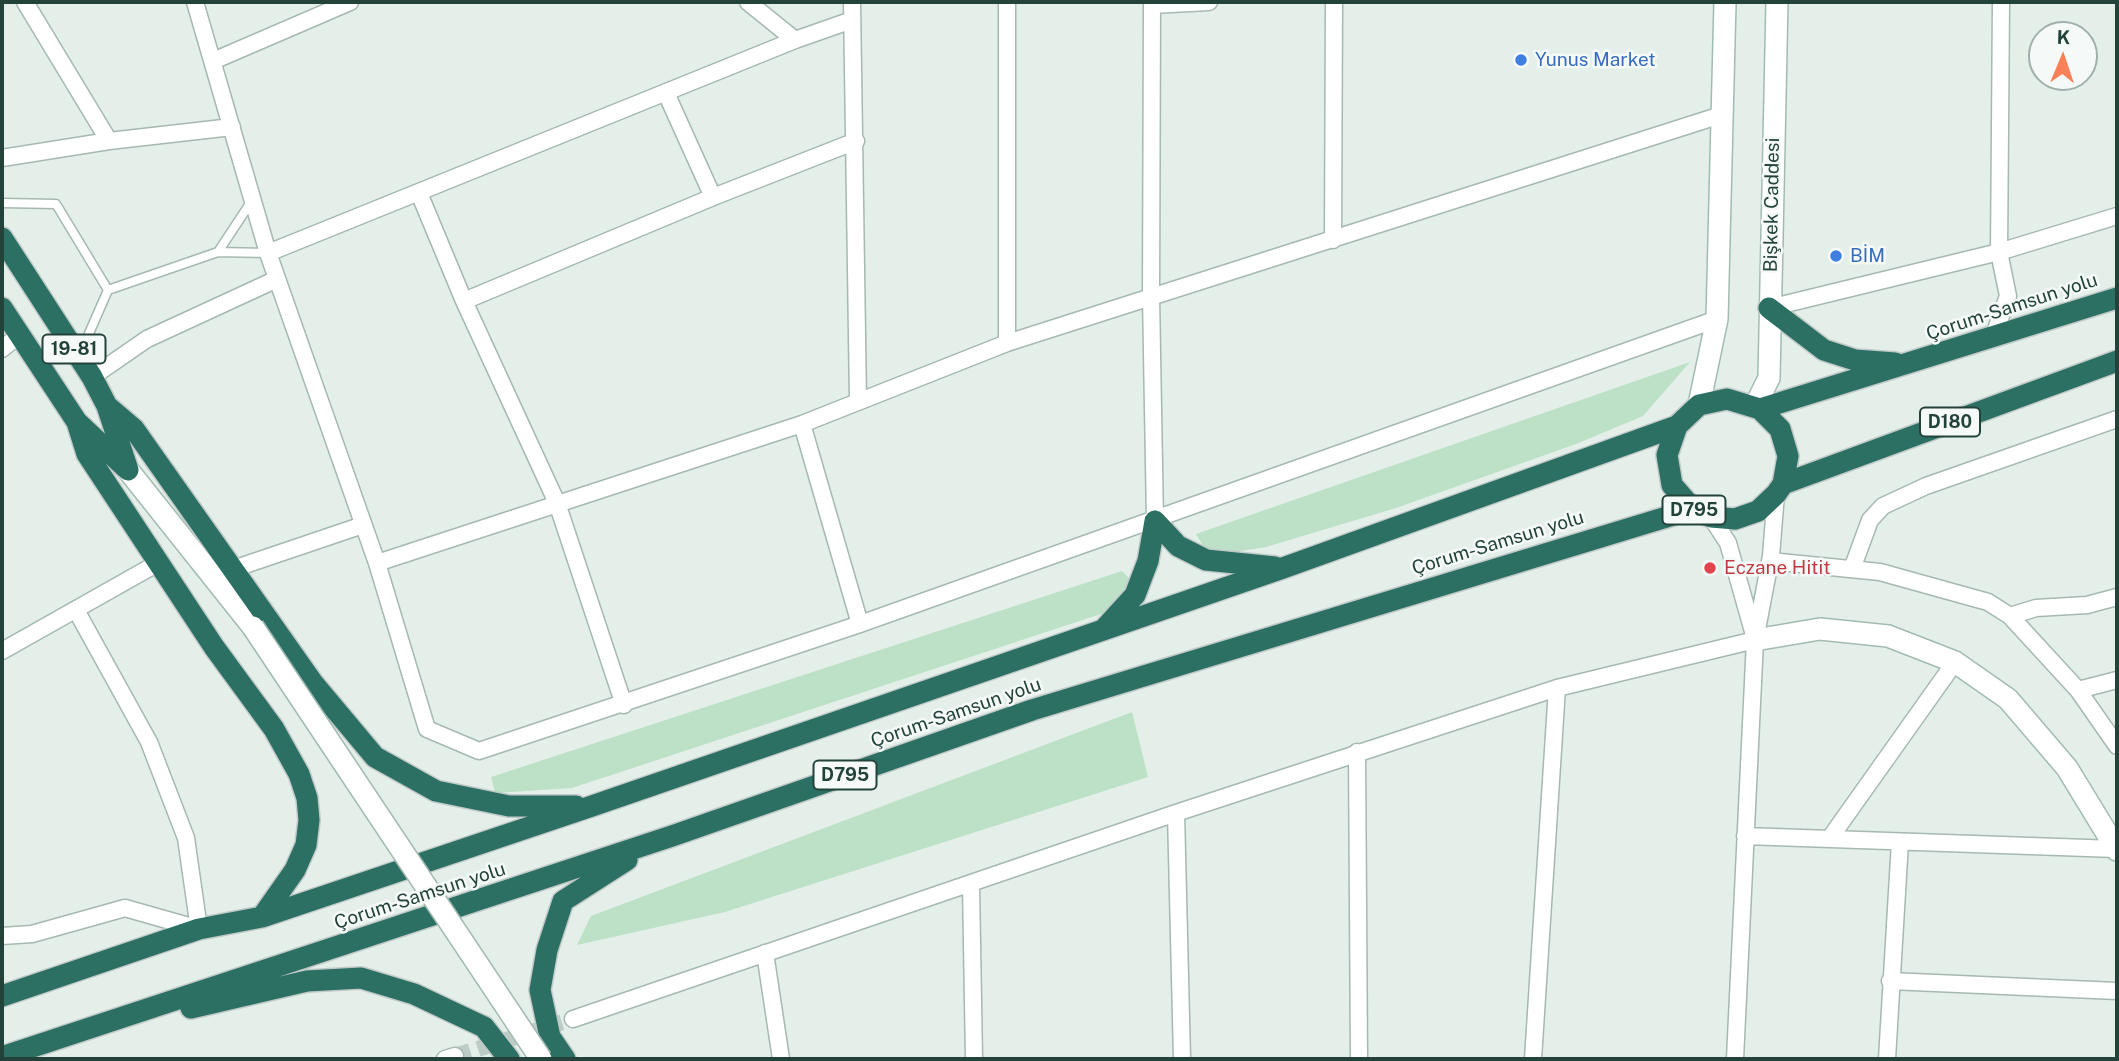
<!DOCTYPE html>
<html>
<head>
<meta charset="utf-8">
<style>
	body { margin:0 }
	#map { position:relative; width:2119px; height:1061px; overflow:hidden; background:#e4efea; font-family:"Public Sans",sans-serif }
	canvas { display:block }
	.frame { position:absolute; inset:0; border:4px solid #22423a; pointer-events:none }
	.north { position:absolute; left:2028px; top:21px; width:70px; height:70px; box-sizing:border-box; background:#f5faf8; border:2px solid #a1b0ac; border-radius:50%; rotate:2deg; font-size:19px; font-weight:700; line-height:28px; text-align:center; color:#22423a }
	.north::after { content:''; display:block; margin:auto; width:24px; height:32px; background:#fa8157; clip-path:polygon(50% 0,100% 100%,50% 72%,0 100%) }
</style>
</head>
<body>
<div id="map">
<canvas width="2119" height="1061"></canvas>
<div class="frame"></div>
<div class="north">K</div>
</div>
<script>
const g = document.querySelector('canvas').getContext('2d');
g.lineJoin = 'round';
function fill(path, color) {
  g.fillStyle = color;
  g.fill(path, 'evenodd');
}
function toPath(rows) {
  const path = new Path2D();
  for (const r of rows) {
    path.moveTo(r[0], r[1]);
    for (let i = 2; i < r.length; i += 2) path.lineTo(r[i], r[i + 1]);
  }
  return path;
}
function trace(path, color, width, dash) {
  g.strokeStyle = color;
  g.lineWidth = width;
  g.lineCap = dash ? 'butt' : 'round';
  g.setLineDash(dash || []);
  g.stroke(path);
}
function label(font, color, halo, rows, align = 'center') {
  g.font = font + ' "Public Sans",sans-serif';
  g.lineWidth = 5;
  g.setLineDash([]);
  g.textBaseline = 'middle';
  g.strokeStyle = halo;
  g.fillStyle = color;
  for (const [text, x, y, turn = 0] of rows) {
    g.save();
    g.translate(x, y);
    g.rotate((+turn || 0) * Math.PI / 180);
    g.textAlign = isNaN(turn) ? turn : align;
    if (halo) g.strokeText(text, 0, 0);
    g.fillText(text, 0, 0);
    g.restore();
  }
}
const green = toPath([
	[1690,362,1643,416,1576,444,1396,508,1266,547,1209,556,1196,534],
	[1122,571,1131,580,1107,612,572,788,495,793,491,777],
	[1132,712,1148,777,725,912,577,945,591,916]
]);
const streetTunnel = toPath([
	[455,1056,573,1019]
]);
const lane = toPath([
	[2,203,56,204,108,290,80,354],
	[218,252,268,253],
	[108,290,218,252,253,199]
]);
const street = toPath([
	[25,2,109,141],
	[195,2,268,253,377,563,427,729,479,751,860,624,1717,319],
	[748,2,795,40],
	[852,2,858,402],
	[1152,2,1151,296,1155,521],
	[1152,5,1209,2],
	[213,61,350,2],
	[666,93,713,197],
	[2,158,109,141,232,127],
	[419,193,464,301,557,503,624,705],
	[1333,240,1334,2],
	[268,253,795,40,852,20],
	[464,301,713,197,856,141],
	[1769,308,1999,252,2117,216],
	[1993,338,2008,296,1999,252,2001,2],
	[1007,343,1007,2],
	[2,349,19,335],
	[92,377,147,339,277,279],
	[802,424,860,624],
	[1711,517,1728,543,1754,635],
	[1770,561,1880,572,1988,602,2010,616,2078,690,2117,746],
	[377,563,802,424,1007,343,1724,114],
	[233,569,363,525],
	[1852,569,1870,520,1883,506,1926,486,2117,419],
	[2010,616,2036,608,2087,605,2117,597],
	[2,651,158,563],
	[2078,690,2117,680],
	[1357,752,1359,1059],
	[1176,813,1182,1059],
	[1745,836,2116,849],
	[1830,838,1955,662],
	[971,885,974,1059],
	[2,936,32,934,125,908,199,929,186,838,149,742,76,610],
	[765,953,781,1059],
	[1890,981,2117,991],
	[573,1019,1176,813,1557,688,1755,640],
	[445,1059,455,1056],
	[1533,1059,1557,688],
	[1735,1059,1755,640,1771,556,1776,494],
	[1887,1059,1900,842]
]);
const secondary = toPath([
	[1699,405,1717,319,1725,2],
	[1755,406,1769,378,1777,2],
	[128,470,253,627],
	[1755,640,1820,629,1888,636,1955,662,2008,699,2067,768,2117,850]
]);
const highway = toPath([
	[2,238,92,377,107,406,128,470],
	[2,308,77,422,126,468],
	[1769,308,1824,350,1855,360,1895,363],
	[107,406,134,429,313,683,375,757,436,791,509,806,576,806],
	[1760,409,1780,429,1788,456,1783,484,1776,494,1758,511,1735,519,1711,517,1693,509,1672,485,1667,455,1677,426,1699,405,1727,399,1760,409,2117,298],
	[77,422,87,454,214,647,274,729,299,774,307,798,309,820,306,845,295,870,262,917],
	[1783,484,2117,361],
	[1155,521,1178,546,1206,560,1275,567],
	[1104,629,1135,595,1148,561,1155,521],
	[2,996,199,929,262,917,592,806,1283,568,1677,426],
	[191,1008,307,981,361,978,414,994,484,1027,509,1059],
	[2,1057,672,836,1032,710,1693,509],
	[565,1059,550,1037,540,990,547,950,563,901,627,860]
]);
const secondaryBridge = toPath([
	[253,627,541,1059]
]);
const markers = [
	[1521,60,7,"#3f7fe0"],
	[1836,256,7,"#3f7fe0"],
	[1710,568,7,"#e0444e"]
];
const shields = [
	[74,349,63],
	[1950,422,60],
	[1694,510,63],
	[845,775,63]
];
const shieldNames = [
	["19-81",74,349],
	["D180",1950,422],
	["D795",1694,510],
	["D795",845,775]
];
const shopNames = [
	["Yunus Market",1535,60],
	["BİM",1850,256]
];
const streetNames = [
	["Bişkek Caddesi",1772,205,-89],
	["Çorum-Samsun yolu",2012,307,-18],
	["Çorum-Samsun yolu",1498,543,-17],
	["Çorum-Samsun yolu",956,713,-19],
	["Çorum-Samsun yolu",420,896,-18]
];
const healthNames = [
	["Eczane Hitit",1724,568]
];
fill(green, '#bce1c6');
trace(streetTunnel, '#bdccc7', 16, [16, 8]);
trace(lane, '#a6b8b2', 11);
trace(street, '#a6b8b2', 19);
trace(secondary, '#a2bbb2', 24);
trace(highway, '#c1cac8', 24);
trace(lane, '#fff', 8);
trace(street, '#fff', 16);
trace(secondary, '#fff', 21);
trace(highway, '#2c7063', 21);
trace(secondaryBridge, '#a2bbb2', 24, []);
trace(secondaryBridge, '#fff', 21);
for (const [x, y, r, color] of markers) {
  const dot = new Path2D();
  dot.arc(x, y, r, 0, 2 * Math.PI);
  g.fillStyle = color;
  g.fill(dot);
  trace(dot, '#f5faf8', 2.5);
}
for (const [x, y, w] of shields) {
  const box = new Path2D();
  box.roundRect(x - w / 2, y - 14.5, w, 29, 5);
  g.fillStyle = '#f5faf8';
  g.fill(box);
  trace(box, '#22423a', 2);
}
label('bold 18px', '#22423a', null, shieldNames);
label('19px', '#366cbe', '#f5faf8', shopNames, 'left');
label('19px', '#22423a', '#f5faf8', streetNames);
label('19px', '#be3a42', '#f5faf8', healthNames, 'left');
</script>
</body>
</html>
